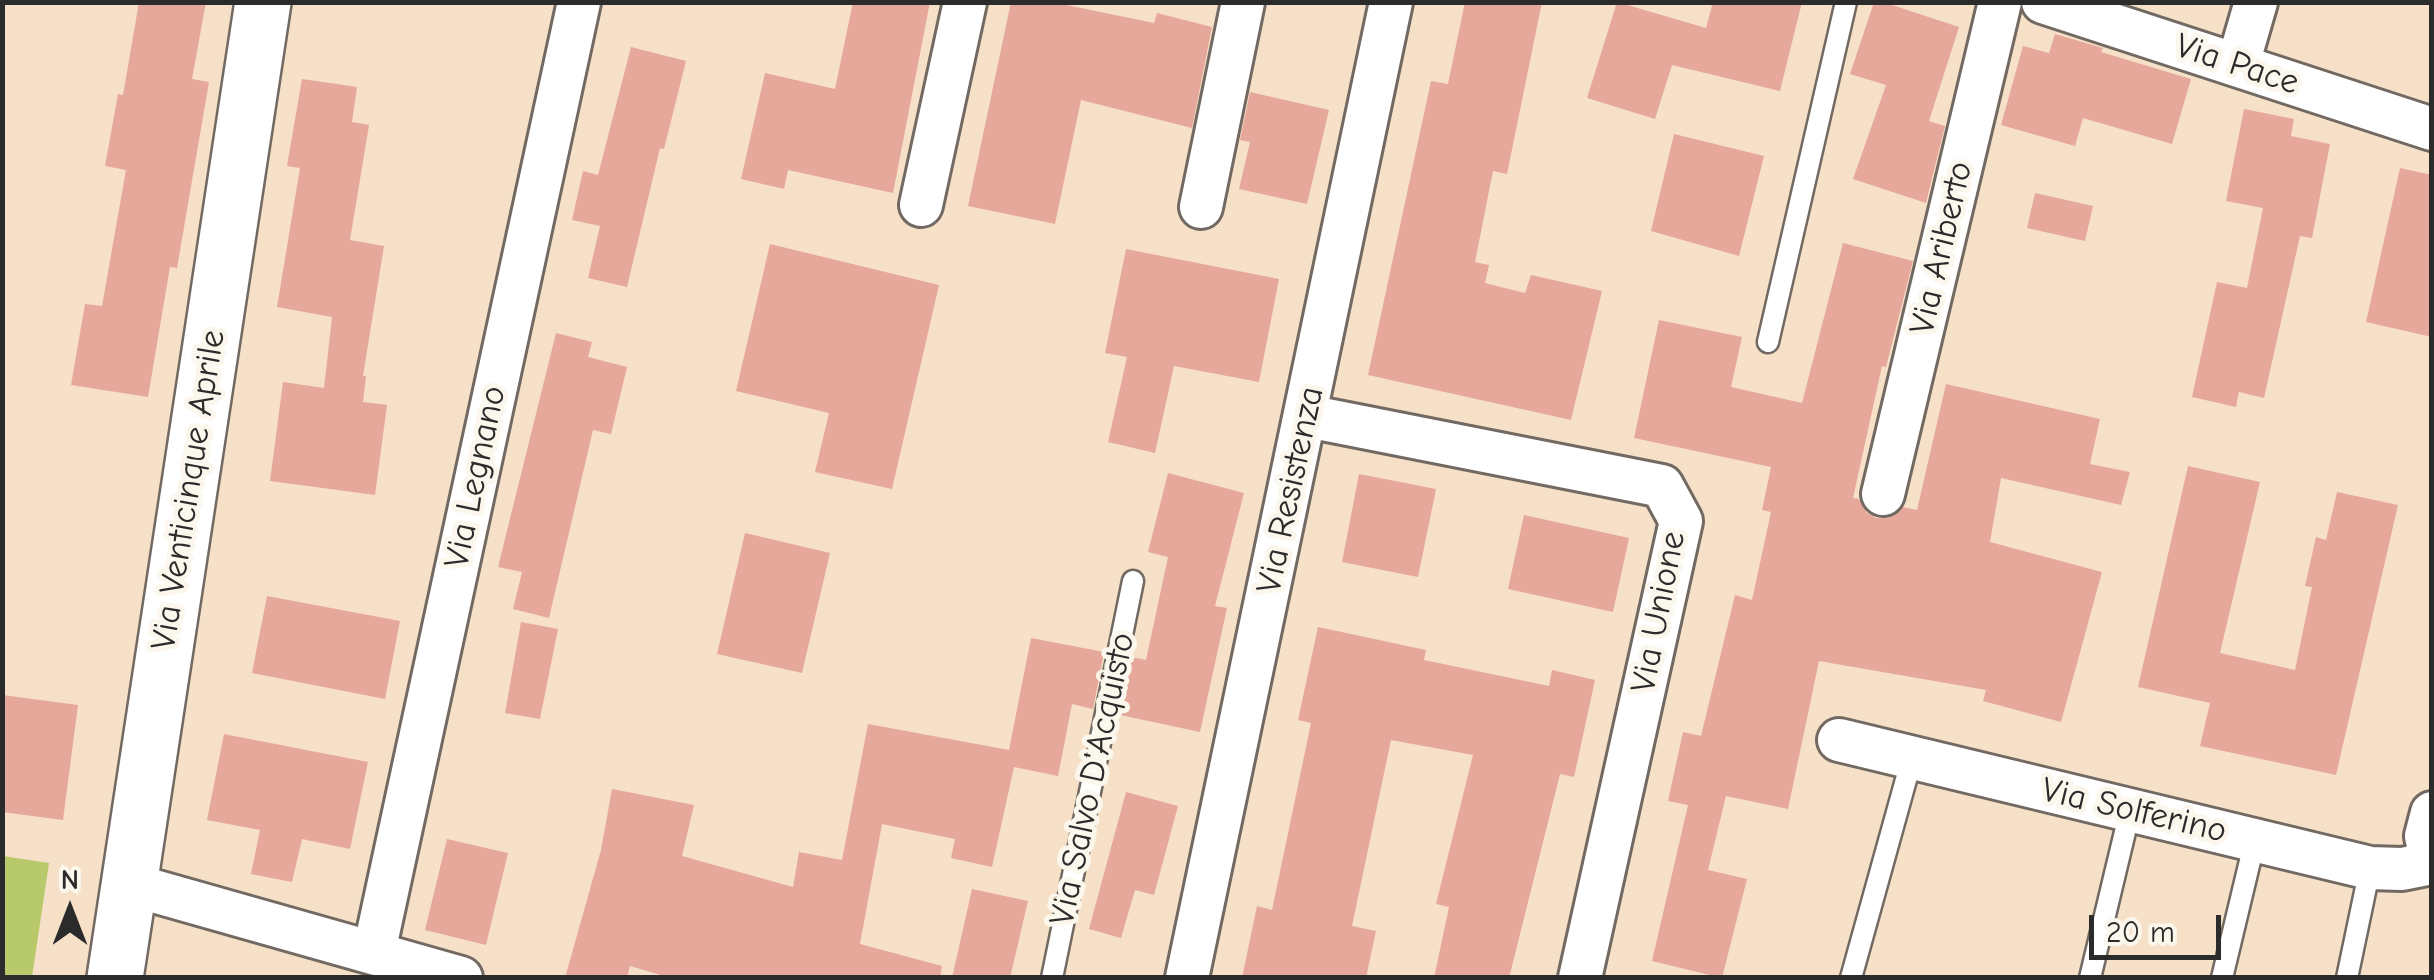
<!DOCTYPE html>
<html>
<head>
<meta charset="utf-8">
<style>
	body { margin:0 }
	#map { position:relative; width:2434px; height:980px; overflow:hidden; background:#f6e0c7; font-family:"Comic Neue",sans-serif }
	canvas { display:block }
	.frame { position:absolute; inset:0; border:5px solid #2b2b2b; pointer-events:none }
	.north { position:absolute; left:20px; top:860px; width:100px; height:100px; -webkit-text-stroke:8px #fbf7ec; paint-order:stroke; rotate:0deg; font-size:28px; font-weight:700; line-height:40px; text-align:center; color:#2b2b2b }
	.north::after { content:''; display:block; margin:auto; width:35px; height:45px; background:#2b2b2b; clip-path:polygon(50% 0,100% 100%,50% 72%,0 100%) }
	.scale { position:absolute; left:2089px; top:915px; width:132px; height:45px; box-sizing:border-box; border:5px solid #2b2b2b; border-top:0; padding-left:12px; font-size:30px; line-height:35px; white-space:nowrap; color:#2b2b2b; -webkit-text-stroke:8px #fbf7ec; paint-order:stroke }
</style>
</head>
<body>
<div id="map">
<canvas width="2434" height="980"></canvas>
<div class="frame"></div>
<div class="north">N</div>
<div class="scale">20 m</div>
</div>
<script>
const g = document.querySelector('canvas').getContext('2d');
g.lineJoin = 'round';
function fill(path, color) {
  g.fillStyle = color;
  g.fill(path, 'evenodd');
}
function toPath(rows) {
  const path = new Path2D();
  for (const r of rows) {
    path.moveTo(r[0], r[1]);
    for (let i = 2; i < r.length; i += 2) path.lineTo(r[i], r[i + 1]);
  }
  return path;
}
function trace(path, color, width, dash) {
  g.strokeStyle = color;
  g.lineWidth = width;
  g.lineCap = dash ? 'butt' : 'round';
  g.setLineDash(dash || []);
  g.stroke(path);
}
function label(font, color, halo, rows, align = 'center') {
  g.font = font + ' "Comic Neue",sans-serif';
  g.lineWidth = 10;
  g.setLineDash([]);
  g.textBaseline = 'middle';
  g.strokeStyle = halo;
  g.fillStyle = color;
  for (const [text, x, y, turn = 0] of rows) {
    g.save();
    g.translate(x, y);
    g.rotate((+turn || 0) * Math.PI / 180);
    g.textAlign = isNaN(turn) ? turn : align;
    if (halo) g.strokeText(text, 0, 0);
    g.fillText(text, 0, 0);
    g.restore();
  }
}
const green = toPath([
	[3,856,49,863,32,977,3,977]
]);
const building = toPath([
	[139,2,206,2,192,79,209,82,177,268,170,267,148,397,71,385,85,304,102,306,126,170,105,166,118,94,123,95],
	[853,2,930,2,893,193,788,170,784,189,741,179,765,73,835,89],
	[1011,2,1052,2,1154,23,1157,13,1212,27,1192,128,1081,100,1055,224,968,206],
	[1465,2,1542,2,1507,174,1493,171,1475,262,1489,265,1485,283,1525,293,1531,275,1602,291,1571,420,1368,375,1431,81,1448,84],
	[1617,2,1706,28,1713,2,1802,2,1780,91,1672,65,1655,119,1587,98],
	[1874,2,1883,2,1959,27,1929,121,1945,126,1926,203,1853,179,1886,85,1850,74],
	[2055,34,2103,48,2101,52,2191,79,2172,144,2083,118,2075,146,2001,125,2023,46,2049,53],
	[631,47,686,61,664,149,660,148,627,287,588,278,600,226,572,220,583,171,598,175],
	[302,79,357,87,352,122,369,125,350,240,384,246,363,376,366,376,363,402,387,405,375,495,270,481,283,382,324,388,332,317,277,307,300,168,287,166],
	[1250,92,1329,110,1307,204,1239,189,1250,142,1240,140],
	[2244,109,2294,119,2291,136,2330,144,2312,238,2300,236,2264,398,2239,392,2236,407,2192,397,2217,282,2247,288,2263,208,2226,201],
	[1674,134,1764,156,1739,256,1651,231],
	[2400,168,2432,175,2432,337,2366,322],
	[2035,193,2093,206,2085,241,2027,228],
	[1843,243,1913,261,1886,367,1882,366,1853,498,1859,499,1867,513,1876,518,1889,518,1903,507,1917,510,1946,384,2100,419,2090,464,2130,472,2121,505,2001,478,1990,542,2102,572,2061,722,1983,701,1986,690,1819,661,1788,809,1726,796,1708,870,1747,879,1722,978,1652,961,1688,805,1668,801,1683,732,1701,736,1735,595,1752,600,1771,512,1762,510,1771,467,1634,438,1659,320,1742,337,1731,387,1802,403],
	[770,244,939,285,892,489,815,472,829,413,736,391],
	[1126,249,1279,279,1259,382,1174,366,1155,453,1108,442,1127,357,1105,353],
	[556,333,592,342,588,357,627,367,611,434,593,430,549,618,513,609,522,572,498,567],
	[2188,466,2260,482,2220,653,2295,670,2312,587,2305,586,2316,537,2326,540,2337,492,2398,505,2336,775,2200,746,2210,703,2138,687],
	[1168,473,1244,493,1215,606,1227,608,1200,732,1120,715,1131,657,1146,660,1168,557,1148,552],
	[1359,474,1436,489,1418,577,1342,562],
	[1524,515,1629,538,1613,612,1508,589],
	[745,533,830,553,802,673,717,654],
	[267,596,400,621,385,699,252,673],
	[521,622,558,629,540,719,505,713],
	[1318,627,1426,650,1424,660,1549,686,1552,670,1595,680,1574,777,1560,774,1509,978,1434,978,1449,907,1436,904,1473,755,1391,740,1352,926,1376,931,1366,978,1242,978,1257,906,1272,910,1311,723,1298,720],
	[1031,638,1104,652,1093,709,1072,704,1058,776,1014,767,992,867,951,858,955,839,882,824,860,944,942,966,940,978,671,978,630,966,627,978,565,978,601,850,612,789,694,805,682,856,793,887,799,852,842,860,868,724,1009,750],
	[2,695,78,705,63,820,2,812],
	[224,734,368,762,350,849,302,839,292,882,251,874,260,830,207,820],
	[1126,792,1178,806,1154,895,1135,890,1121,938,1089,929],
	[447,839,508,853,486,945,425,930],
	[972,889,1028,901,1010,978,952,978]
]);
const lane = toPath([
	[1768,342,1846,2],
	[1052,978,1133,581],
	[1851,978,1912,758],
	[2090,978,2130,811],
	[2222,978,2255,840],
	[2347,978,2370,868]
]);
const street = toPath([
	[2043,2,2432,129],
	[2238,64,2256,2],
	[921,205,965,2],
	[1201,207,1243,2],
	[1307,416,1662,486,1681,521,1580,978],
	[1883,494,2000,2],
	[1839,740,2370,868,2402,869,2432,863],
	[2432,813,2426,836,2432,863],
	[129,884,461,978],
	[374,952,579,2],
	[1187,978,1391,2]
]);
const secondary = toPath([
	[115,978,263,2]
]);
const streetNames = [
	["Via Pace",2237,65,18],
	["Via Ariberto",1942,248,-77],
	["Via Legnano",476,477,-78],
	["Via Venticinque Aprile",189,490,-81],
	["Via Resistenza",1291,490,-78],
	["Via Unione",1659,612,-79],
	["Via Salvo D'Acquisto",1093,779,-78],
	["Via Solferino",2134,811,13]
];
fill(green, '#b8c96c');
fill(building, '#e6a89a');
trace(lane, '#726a62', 25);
trace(street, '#726a62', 48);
trace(secondary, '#726a62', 60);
trace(lane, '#fff', 20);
trace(street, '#fff', 42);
trace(secondary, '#fff', 55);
label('35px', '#2b2b2b', '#fbf7ec', streetNames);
</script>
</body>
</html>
